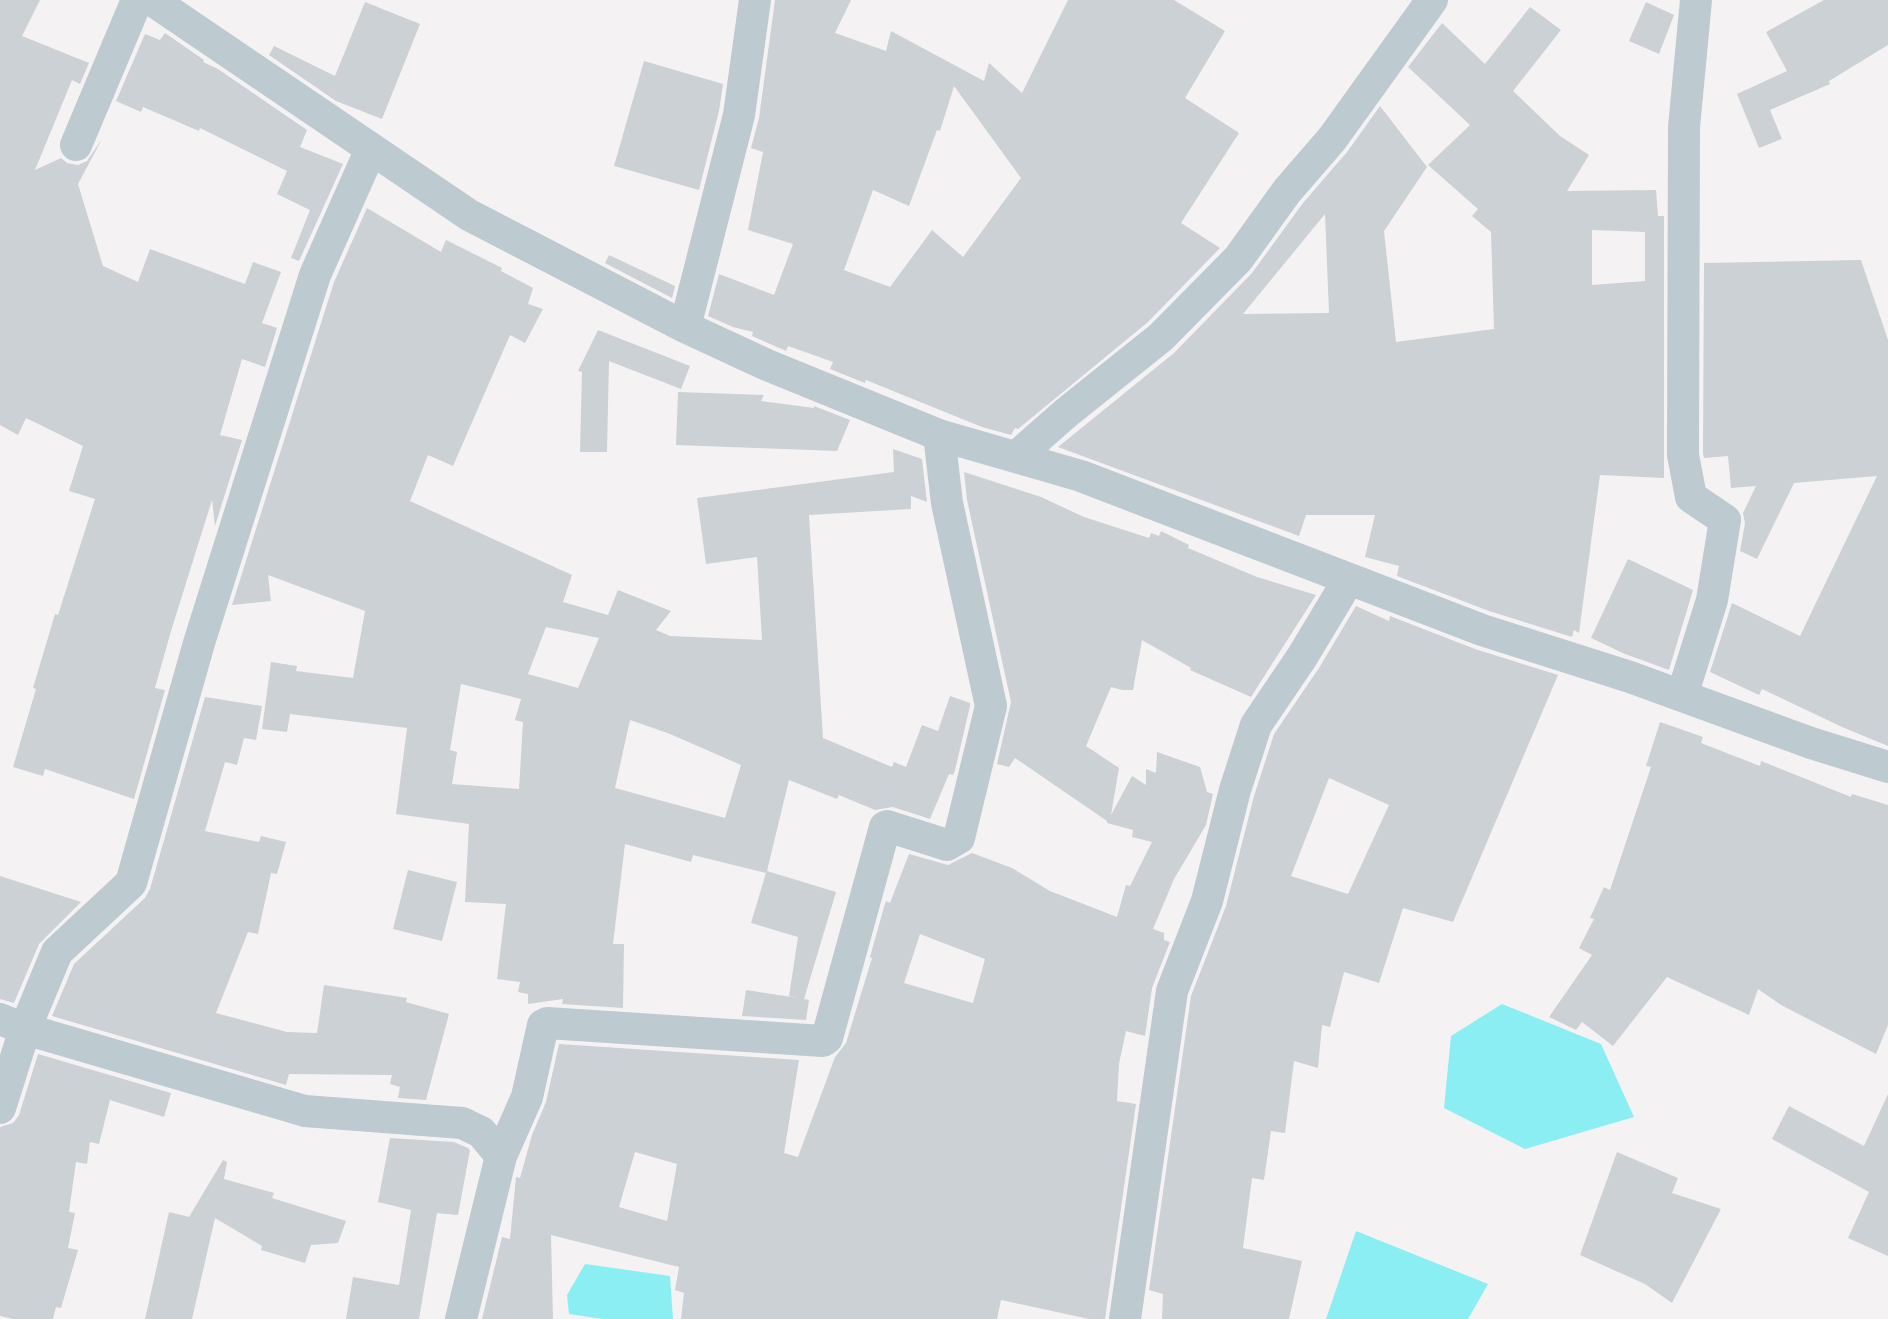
<!DOCTYPE html>
<html>
<head>
<meta charset="utf-8">
<style>
	body { margin:0 }
	canvas { display:block; background:#f5f2f3 }
</style>
</head>
<body>
<canvas width="1888" height="1319"></canvas>
<script>
const g = document.querySelector('canvas').getContext('2d');
g.lineJoin = 'round';
function fill(path, color) {
  g.fillStyle = color;
  g.fill(path, 'evenodd');
}
function toPath(rows) {
  const path = new Path2D();
  for (const r of rows) {
    path.moveTo(r[0], r[1]);
    for (let i = 2; i < r.length; i += 2) path.lineTo(r[i], r[i + 1]);
  }
  return path;
}
function trace(path, color, width, dash) {
  g.strokeStyle = color;
  g.lineWidth = width;
  g.lineCap = dash ? 'butt' : 'round';
  g.setLineDash(dash || []);
  g.stroke(path);
}
const water = toPath([
	[1502,1004,1601,1044,1634,1117,1525,1149,1444,1108,1451,1036],
	[1356,1231,1488,1284,1468,1319,1326,1319],
	[585,1264,670,1276,673,1319,603,1319,569,1314,567,1295]
]);
const building = toPath([
	[0,0,40,0,22,36,89,63,80,84,72,80,35,170,61,158,67,163,78,165,87,161,102,139,78,184,103,266,138,282,150,249,245,284,253,262,281,272,262,323,277,328,265,367,242,359,220,435,242,440,215,526,212,500,171,631,155,688,165,690,134,799,45,769,43,776,13,767,36,689,33,688,55,614,58,615,95,499,69,491,83,446,26,418,18,435,0,425],
	[775,0,851,0,835,33,886,51,891,31,984,81,989,63,1022,93,1068,0,1174,0,1225,31,1185,98,1239,133,1181,223,1220,248,1148,322,1018,429,1015,428,1011,435,982,427,866,380,865,383,830,369,833,362,788,346,786,351,752,336,753,332,733,327,708,316,719,274,774,295,793,244,748,230,763,152,751,148,759,118],
	[954,86,1021,178,963,257,932,230,890,287,844,270,873,190,909,206,937,130,940,131],
	[1824,0,1888,0,1888,45,1829,81,1830,84,1770,110,1782,139,1759,148,1737,94,1787,71,1766,32],
	[365,2,420,24,382,119,336,101,269,55,274,46,335,76],
	[1646,2,1674,15,1659,54,1629,41],
	[1530,7,1561,30,1513,91,1560,136,1589,155,1567,191,1656,190,1658,216,1664,216,1664,478,1600,475,1579,633,1574,630,1572,637,1489,611,1397,576,1399,566,1365,557,1375,515,1306,515,1299,536,1058,447,1174,353,1252,273,1303,203,1347,152,1380,106,1427,167,1384,231,1396,342,1494,329,1491,232,1472,216,1478,209,1428,165,1470,125,1408,67,1442,23,1485,64],
	[1325,214,1329,313,1243,314],
	[1592,230,1645,232,1645,281,1592,285],
	[165,33,204,60,203,62,218,69,307,130,300,147,343,164,299,261,291,258,310,210,277,194,287,171,200,128,199,131,143,107,141,112,116,101,145,34,160,40],
	[644,61,723,84,719,111,699,190,614,166],
	[367,208,441,252,446,240,502,268,501,271,533,288,528,304,543,309,525,343,510,335,453,466,428,455,410,501,572,575,563,602,608,615,618,590,671,611,656,630,670,636,762,640,757,557,706,564,697,498,894,472,893,449,922,459,927,502,911,496,911,509,809,515,823,738,892,767,894,762,906,767,922,725,938,731,950,696,970,703,970,706,955,770,953,775,949,774,930,819,893,807,875,810,839,795,837,799,789,780,767,871,836,892,804,999,809,1000,806,1020,742,1016,746,990,798,998,789,996,798,937,751,923,766,873,693,855,691,862,625,844,613,944,624,944,623,1008,562,1004,563,999,528,1004,528,994,518,992,520,982,497,979,506,904,465,902,469,824,396,814,407,728,290,714,287,732,262,729,271,662,297,666,296,671,353,678,365,611,268,575,271,601,232,605,334,282],
	[546,627,599,638,578,688,528,674],
	[461,684,521,699,515,720,523,722,519,789,452,784,457,752,450,750],
	[630,720,670,734,741,765,725,818,615,788],
	[609,255,675,286,672,298,605,263],
	[1861,260,1888,340,1888,746,1842,727,1762,689,1759,695,1710,672,1732,603,1800,636,1877,476,1794,483,1757,559,1740,551,1745,523,1743,513,1756,486,1731,488,1728,456,1704,458,1703,453,1704,263],
	[598,330,690,366,681,389,609,361,607,452,580,452,582,372,578,371],
	[678,392,764,395,761,401,814,408,814,406,850,420,837,451,676,445],
	[964,472,1041,497,1084,517,1149,538,1151,533,1159,536,1161,531,1189,545,1188,548,1257,577,1316,595,1251,697,1190,670,1191,668,1142,640,1133,690,1122,690,1111,687,1086,746,1119,768,1111,815,1132,776,1146,785,1146,769,1156,773,1157,752,1200,767,1207,792,1213,794,1206,825,1174,879,1153,929,1164,933,1164,940,1170,942,1152,988,1145,1036,1126,1031,1119,1064,1117,1101,1136,1104,1105,1319,1089,1319,1001,1300,997,1319,681,1319,684,1293,675,1290,679,1267,551,1235,553,1319,482,1319,502,1237,510,1239,516,1177,520,1178,532,1135,546,1102,559,1044,799,1060,784,1153,798,1157,835,1057,846,1043,872,958,870,957,884,907,886,901,890,903,909,854,948,865,972,853,1012,868,1050,891,1117,917,1126,885,1130,886,1152,842,1132,837,1133,830,1107,823,1107,821,1015,758,1009,767,997,764,1011,702,967,500],
	[920,934,985,959,973,1003,904,983],
	[635,1152,677,1164,667,1221,619,1207],
	[1628,559,1693,590,1669,670,1625,654,1591,638],
	[1356,606,1389,621,1390,616,1475,649,1558,675,1453,922,1403,908,1379,983,1344,972,1330,1027,1322,1025,1318,1068,1294,1061,1285,1133,1271,1131,1264,1180,1252,1178,1243,1248,1302,1261,1289,1319,1162,1319,1163,1294,1149,1290,1191,996,1226,906,1254,796,1274,734,1319,668],
	[1329,778,1389,805,1348,894,1291,876],
	[205,697,262,706,256,740,244,738,237,765,225,762,205,831,259,842,261,836,286,842,277,874,271,873,258,934,248,932,216,1013,287,1032,317,1033,324,985,407,998,406,1002,449,1014,426,1100,398,1098,400,1087,390,1084,392,1075,289,1074,286,1085,52,1016,74,964,145,898,150,889],
	[1660,722,1703,737,1701,743,1760,766,1761,761,1851,797,1852,794,1888,805,1888,1025,1876,1054,1781,1005,1758,989,1749,1015,1667,977,1613,1046,1582,1022,1576,1030,1549,1017,1592,955,1579,948,1594,919,1590,918,1604,887,1610,890,1651,767,1646,766],
	[408,870,457,882,442,941,393,929],
	[0,876,81,902,39,944,14,1003,0,999],
	[38,1054,171,1093,164,1117,110,1100,99,1144,90,1142,87,1164,76,1162,69,1212,75,1213,68,1248,78,1250,61,1308,56,1307,53,1319,13,1319,0,1316,0,1127,13,1123,19,1115],
	[1888,1094,1888,1256,1848,1238,1869,1192,1772,1139,1789,1106,1864,1146],
	[390,1138,454,1142,468,1148,470,1150,458,1215,437,1213,419,1319,346,1319,353,1277,399,1285,411,1210,378,1202],
	[1617,1152,1678,1178,1672,1193,1721,1209,1672,1303,1645,1284,1580,1255],
	[223,1160,227,1162,224,1179,274,1193,272,1198,346,1221,338,1243,311,1245,305,1263,261,1250,262,1246,215,1218,192,1319,145,1319,169,1212,189,1217]
]);
const minor = toPath([
	[152,0,469,215,685,327,767,365,939,435,1081,476,1482,630,1630,677,1811,743,1888,767],
	[76,145,137,0],
	[685,327,739,115,755,0],
	[1016,457,1066,413,1161,337,1238,259,1287,191,1332,139,1432,0],
	[1682,696,1712,600,1725,520,1691,497,1683,455,1684,127,1696,0],
	[0,1019,25,1029,57,952,131,883,199,643,315,275,371,149],
	[0,1108,25,1029,305,1111,462,1123,481,1132,501,1156,461,1319],
	[501,1156,527,1097,543,1025,547,1023,823,1041,827,1038,885,827,887,826,947,845,959,838,991,706,947,503,939,435],
	[1125,1319,1172,991,1207,901,1235,790,1256,725,1302,657,1349,579]
]);
fill(water, '#8aeef3');
fill(building, '#ccd1d5');
trace(minor, '#bdcad0', 32);
</script>
</body>
</html>
